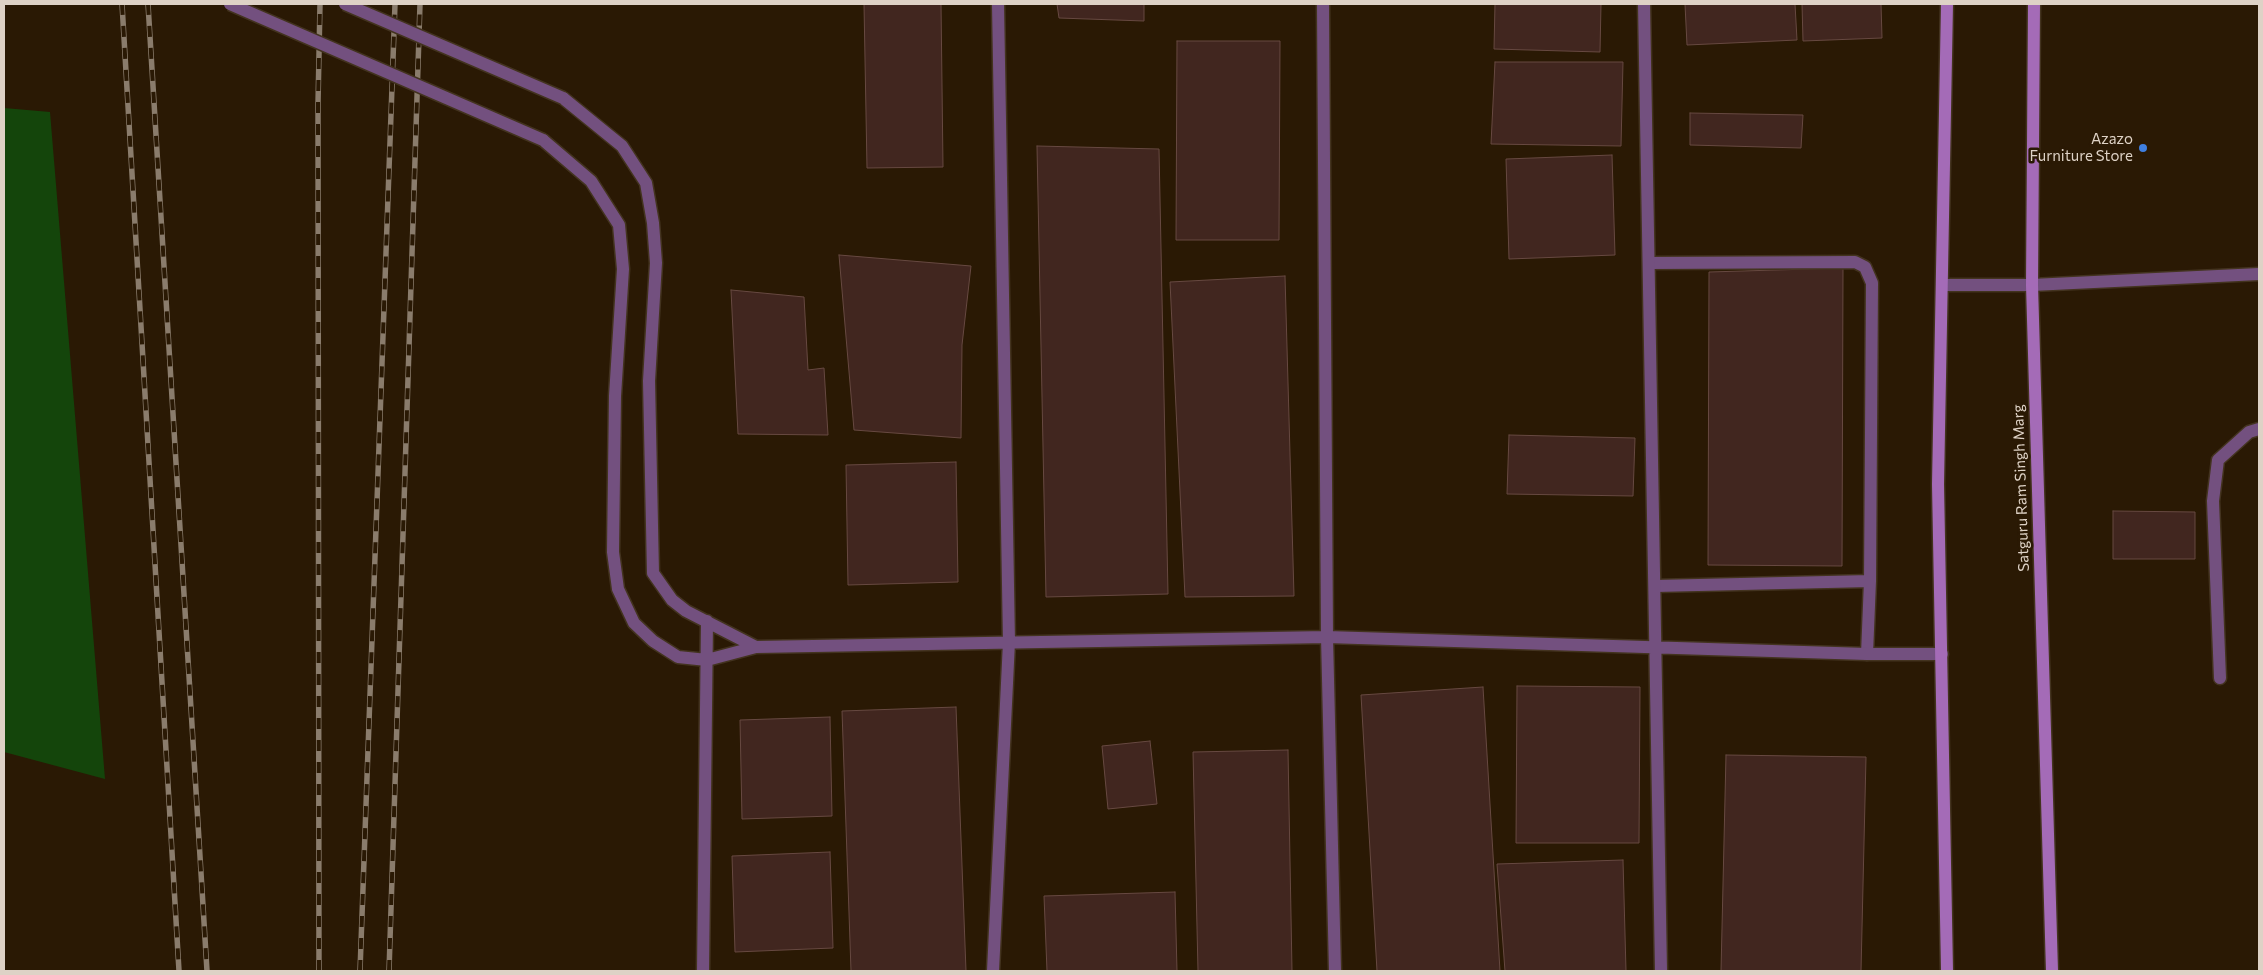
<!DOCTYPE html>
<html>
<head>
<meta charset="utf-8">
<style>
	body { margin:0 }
	#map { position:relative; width:2263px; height:975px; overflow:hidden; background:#2a1904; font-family:Commissioner,sans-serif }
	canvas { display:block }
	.frame { position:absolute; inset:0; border:5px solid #ded2c6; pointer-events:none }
</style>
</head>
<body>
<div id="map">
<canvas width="2263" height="975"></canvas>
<div class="frame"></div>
</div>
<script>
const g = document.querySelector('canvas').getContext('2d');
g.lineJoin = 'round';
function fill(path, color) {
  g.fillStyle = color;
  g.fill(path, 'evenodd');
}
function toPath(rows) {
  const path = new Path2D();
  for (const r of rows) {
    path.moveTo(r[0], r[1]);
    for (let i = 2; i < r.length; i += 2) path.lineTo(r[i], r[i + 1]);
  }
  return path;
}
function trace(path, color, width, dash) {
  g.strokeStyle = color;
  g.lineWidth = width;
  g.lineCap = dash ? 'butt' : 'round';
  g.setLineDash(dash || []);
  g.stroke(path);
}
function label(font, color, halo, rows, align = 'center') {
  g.font = font + ' Commissioner,sans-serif';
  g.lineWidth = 5;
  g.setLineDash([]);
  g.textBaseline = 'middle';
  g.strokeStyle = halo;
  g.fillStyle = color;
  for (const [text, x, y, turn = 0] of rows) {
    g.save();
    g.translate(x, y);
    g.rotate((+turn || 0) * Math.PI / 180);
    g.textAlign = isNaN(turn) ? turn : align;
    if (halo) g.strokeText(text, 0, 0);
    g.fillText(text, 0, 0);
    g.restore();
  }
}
const green = toPath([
	[4,108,50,112,105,779,4,752]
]);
const building = toPath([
	[864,4,941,4,943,167,867,168,864,4],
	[1057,4,1144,4,1144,21,1059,18,1057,4],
	[1495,4,1601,4,1600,52,1494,49,1495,4],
	[1685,4,1795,4,1797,40,1687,45,1685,4],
	[1802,4,1881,4,1882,38,1803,41,1802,4],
	[1177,41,1280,41,1279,240,1176,240,1177,41],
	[1495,62,1623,62,1621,146,1491,144,1495,62],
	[1690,113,1803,115,1801,148,1690,145,1690,113],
	[1037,146,1159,149,1168,594,1046,597,1037,146],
	[1612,155,1615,255,1509,259,1506,159,1612,155],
	[839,255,971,266,962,345,961,438,854,430,839,255],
	[1843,268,1842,566,1708,565,1709,272,1843,268],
	[1285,276,1294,596,1185,597,1170,282,1285,276],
	[731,290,804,297,808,370,824,368,828,435,738,434,731,290],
	[1509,435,1635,438,1633,496,1507,494,1509,435],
	[956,462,958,582,848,585,846,465,956,462],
	[2113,511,2195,512,2195,559,2113,559,2113,511],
	[1517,686,1640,687,1639,843,1516,843,1517,686],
	[1483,687,1500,971,1377,971,1361,695,1483,687],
	[956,707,966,971,851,971,842,711,956,707],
	[830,717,832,816,742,819,740,720,830,717],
	[1150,741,1157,804,1108,809,1102,746,1150,741],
	[1288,750,1292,971,1198,971,1193,752,1288,750],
	[1726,755,1866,757,1861,971,1721,971,1726,755],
	[830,852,833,948,735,952,732,856,830,852],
	[1623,860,1626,971,1505,971,1497,864,1623,860],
	[1175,892,1177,971,1047,971,1044,896,1175,892]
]);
const lane = toPath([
	[1649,263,1855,262,1865,267,1872,283,1870,581,1655,586],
	[1867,654,1870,581]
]);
const street = toPath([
	[1323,4,1327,637,1335,971],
	[1644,4,1661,971],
	[563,98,622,146,646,183,653,223,656,263,649,381,653,573,672,600,686,611,756,647],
	[543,140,591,181,619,225,623,269,615,396,613,552,618,589,634,623,653,641,678,657,707,660,756,647,1327,637,1867,654,1942,654],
	[1943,285,2032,285,2259,274],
	[2220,678,2213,501,2218,460,2249,432,2259,429],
	[703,971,707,621],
	[993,971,1009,642,998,4]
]);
const secondary = toPath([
	[2034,4,2032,285,2052,971],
	[1947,971,1938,484,1947,4]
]);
const rail = toPath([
	[122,4,179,971],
	[148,4,207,971],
	[319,971,318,104,320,4],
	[360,971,395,4],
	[389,971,420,4]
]);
const streetBridge = toPath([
	[230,4,543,140],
	[345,4,563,98]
]);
const markers = [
	[2143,148,5,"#3f7fe0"]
];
const poiNames = [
	["Azazo",2133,139],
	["Furniture Store",2133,156]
];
const streetNames = [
	["Satguru Ram Singh Marg",2021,488,-92]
];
fill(green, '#14450b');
fill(building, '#41261f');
trace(building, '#674941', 1);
trace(lane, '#43331f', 15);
trace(street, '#43331f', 15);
trace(secondary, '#43331f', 15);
trace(lane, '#73507f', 12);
trace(street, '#73507f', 12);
trace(secondary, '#a46bb7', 12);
trace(rail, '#8a7c6c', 5.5);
trace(rail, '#2a1904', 4, [11]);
trace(streetBridge, '#43331f', 15, []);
trace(streetBridge, '#73507f', 12);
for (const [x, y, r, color] of markers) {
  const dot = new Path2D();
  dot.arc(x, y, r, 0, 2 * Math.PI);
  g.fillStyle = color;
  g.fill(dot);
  trace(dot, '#2a1904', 2);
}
label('15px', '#ded2c6', '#2a1904', poiNames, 'right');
label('15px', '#ded2c6', '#2a1904', streetNames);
</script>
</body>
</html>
